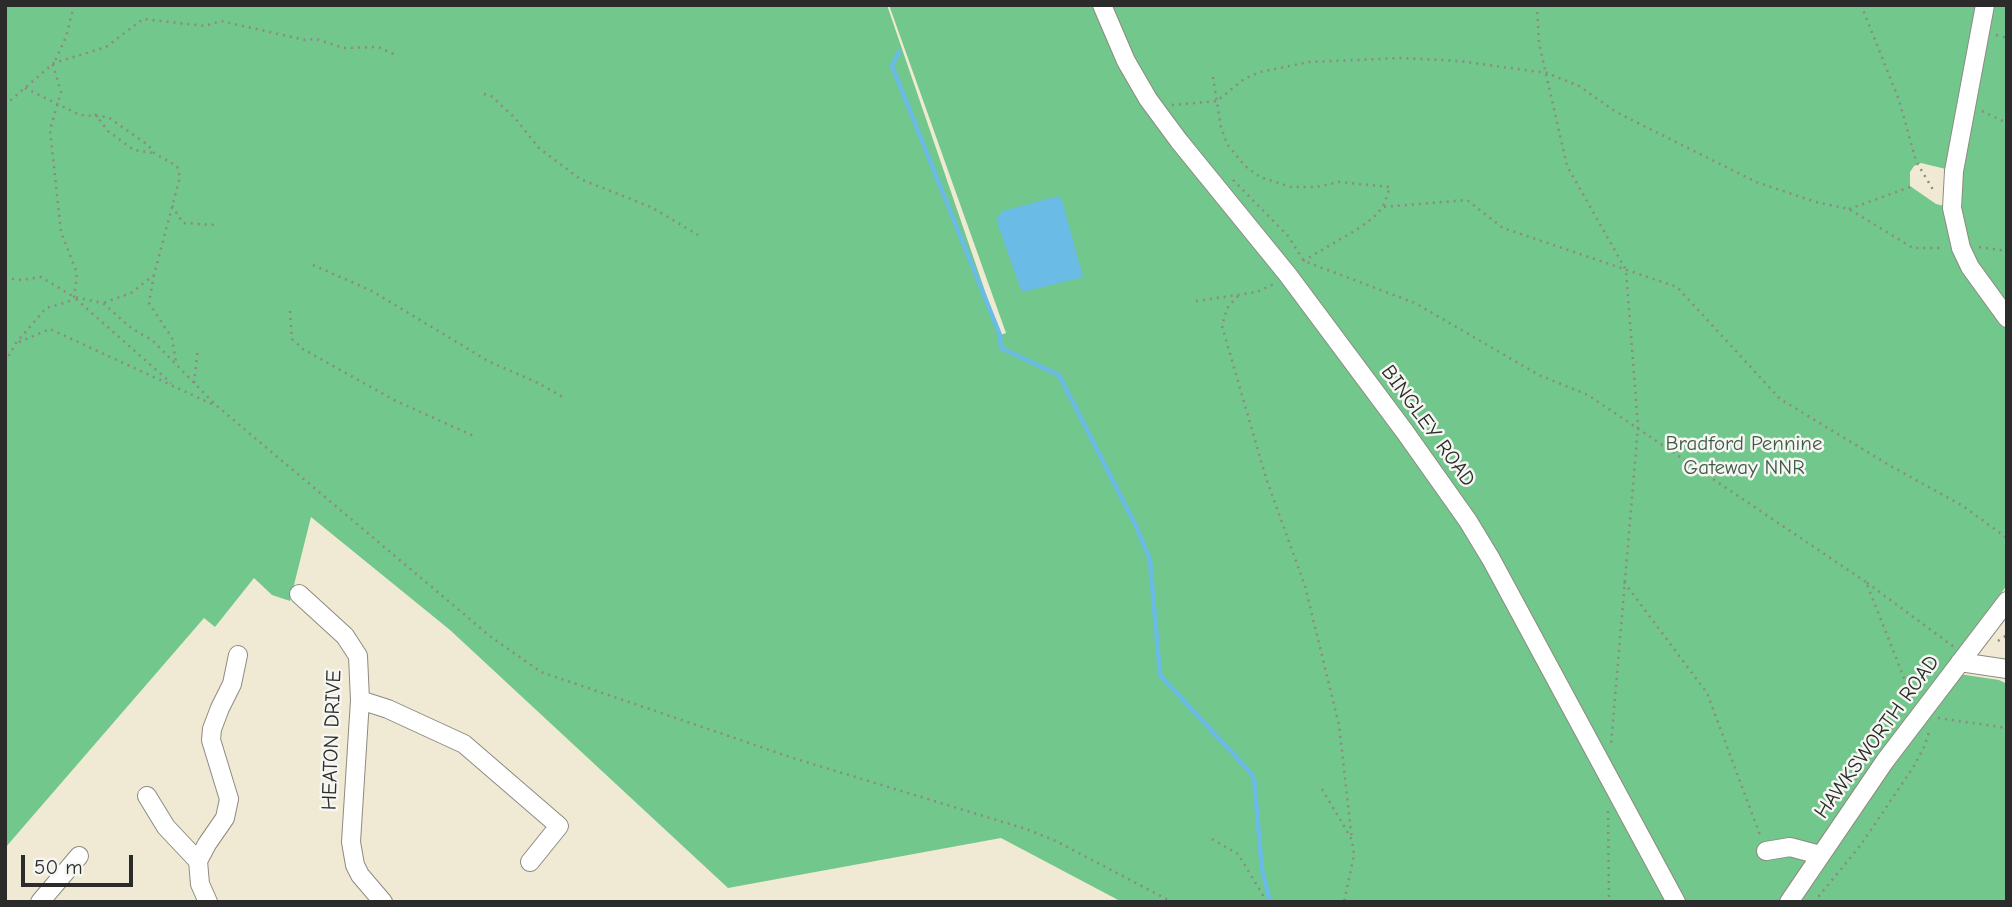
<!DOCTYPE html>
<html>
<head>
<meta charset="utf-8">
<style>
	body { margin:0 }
	#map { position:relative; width:2012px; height:907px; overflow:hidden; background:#f0ead5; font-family:"Comic Neue",sans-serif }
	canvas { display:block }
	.frame { position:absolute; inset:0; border:7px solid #2b2b2b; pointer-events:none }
	.scale { position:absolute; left:21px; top:855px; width:112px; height:32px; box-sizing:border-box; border:4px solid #2b2b2b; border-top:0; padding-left:9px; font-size:21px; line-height:24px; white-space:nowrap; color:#2b2b2b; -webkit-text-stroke:5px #f6f6f2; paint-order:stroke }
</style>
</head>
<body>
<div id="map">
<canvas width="2012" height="907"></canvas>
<div class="frame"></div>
<div class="scale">50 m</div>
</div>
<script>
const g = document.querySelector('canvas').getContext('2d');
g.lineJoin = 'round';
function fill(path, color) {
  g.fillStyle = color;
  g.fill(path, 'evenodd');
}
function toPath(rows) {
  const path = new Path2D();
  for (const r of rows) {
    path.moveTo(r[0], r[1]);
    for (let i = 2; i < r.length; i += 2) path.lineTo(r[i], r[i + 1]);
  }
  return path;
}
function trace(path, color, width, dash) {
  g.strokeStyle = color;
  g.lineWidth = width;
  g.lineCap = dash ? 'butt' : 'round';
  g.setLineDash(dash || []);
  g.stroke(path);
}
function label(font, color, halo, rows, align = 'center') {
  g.font = font + ' "Comic Neue",sans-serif';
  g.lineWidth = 5;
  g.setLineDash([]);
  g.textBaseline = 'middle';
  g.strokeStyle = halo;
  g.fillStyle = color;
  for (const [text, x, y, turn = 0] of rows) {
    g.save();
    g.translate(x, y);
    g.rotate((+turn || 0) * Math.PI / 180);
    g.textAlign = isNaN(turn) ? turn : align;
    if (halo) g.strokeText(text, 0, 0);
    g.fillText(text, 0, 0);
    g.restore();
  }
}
const green = toPath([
	[5,5,887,5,1000,335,1006,333,889,5,2007,5,2007,585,1943,674,1787,902,1122,902,1001,838,728,888,450,630,311,517,290,601,272,595,254,578,215,627,204,618,5,848],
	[1921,163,1954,171,1952,208,1936,204,1910,186,1910,172,1914,166],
	[1959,674,1999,680,2007,684,2007,902,1797,902,1872,791]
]);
const water = toPath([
	[1058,196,1062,200,1083,277,1023,292,1020,287,997,222,998,216,1003,211]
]);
const stream = toPath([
	[899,52,892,66,1000,335,1001,348,1059,375,1136,526,1150,560,1160,675,1250,772,1254,779,1262,869,1270,902]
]);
const path = toPath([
	[1537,5,1539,43,1567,166,1626,270,1638,427,1611,745],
	[1861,5,1899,100,1916,161,1935,193],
	[1996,35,2007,38],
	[1213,77,1221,127,1227,144,1245,166,1260,177,1291,187,1317,187,1339,182,1390,187,1383,207],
	[25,88,80,115,108,117,148,145,154,153,177,166,180,177,154,275,131,293,103,303],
	[484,94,491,96,515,118,539,148,580,179,651,207,698,235],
	[5,105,54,63,106,47,143,19,205,26,221,21,305,40,316,39,344,48,378,47,398,56],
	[1172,105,1217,101,1244,79,1260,72,1309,62,1401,58,1459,61,1547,73,1579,86,1616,112,1756,182,1816,202,1849,209,1913,248,1944,248],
	[1982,111,2007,123],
	[95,114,108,131,134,150,154,153],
	[1233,180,1288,236,1304,261,1415,303,1539,375,1588,395,1866,582],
	[172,206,183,223,216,225],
	[1849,209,1910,187],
	[1979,247,2007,251],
	[1303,261,1356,230,1373,218,1383,207,1467,200,1503,228,1677,287,1780,399,1889,465,1963,506,2007,538],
	[313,265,372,291,488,361,536,382,563,397],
	[154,275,149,303,172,338,176,362],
	[5,278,21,280,41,277,74,297,103,303,131,328,152,340,217,406,491,637,541,672,793,758,1026,829,1056,841,1172,902],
	[1238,296,1227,308,1222,326,1266,478,1305,586,1339,725,1352,840],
	[76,299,171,383],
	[1196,301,1257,292,1276,283],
	[290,311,292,339,303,349,394,400,476,437],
	[19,342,50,329,214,405],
	[5,362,16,343,46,308,68,302,74,297,77,273,61,232,50,130,61,92,53,65,66,37,74,5],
	[194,383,198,348],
	[1624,582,1707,693,1760,835],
	[1998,641,2007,635],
	[1912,698,1866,582,1954,647],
	[1938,718,2007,728],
	[1322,789,1352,840,1354,855,1344,902],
	[1608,811,1609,902],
	[1212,839,1238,854,1267,902],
	[1814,902,1860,846,1914,766,1925,745,1929,732]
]);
const minor = toPath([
	[1102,5,1126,61,1148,99,1179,141,1288,275,1405,432,1468,521,1491,559,1676,902],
	[1985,5,1954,171,1952,208,1961,248,1970,267,2007,318],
	[299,594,345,636,358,656,360,700,351,842,355,865,360,875,383,902],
	[1960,662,2007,669],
	[360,700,388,709,464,744,559,826,530,862],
	[147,796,166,827,198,861],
	[1766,851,1790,847,1820,855],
	[40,902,79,856],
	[208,902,200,884,198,861,207,844,225,818,229,799,211,740,212,729,220,708,232,684,238,655],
	[1789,902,1885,761,2007,601]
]);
const streetNames = [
	["BINGLEY ROAD",1428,426,54],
	["HAWKSWORTH ROAD",1877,737,-54],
	["HEATON DRIVE",332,740,-88]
];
const parkNames = [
	["Bradford Pennine",1744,444],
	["Gateway NNR",1744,468]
];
fill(green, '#71c78c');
fill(water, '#6abbe6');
trace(stream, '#6abbe6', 4.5);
trace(minor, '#8e8a80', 20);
trace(path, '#8e8a80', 2.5, [2, 5]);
trace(minor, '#fff', 18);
label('21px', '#2b2b2b', '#f6f6f2', streetNames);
label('21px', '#405a48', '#f6f6f2', parkNames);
</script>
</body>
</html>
